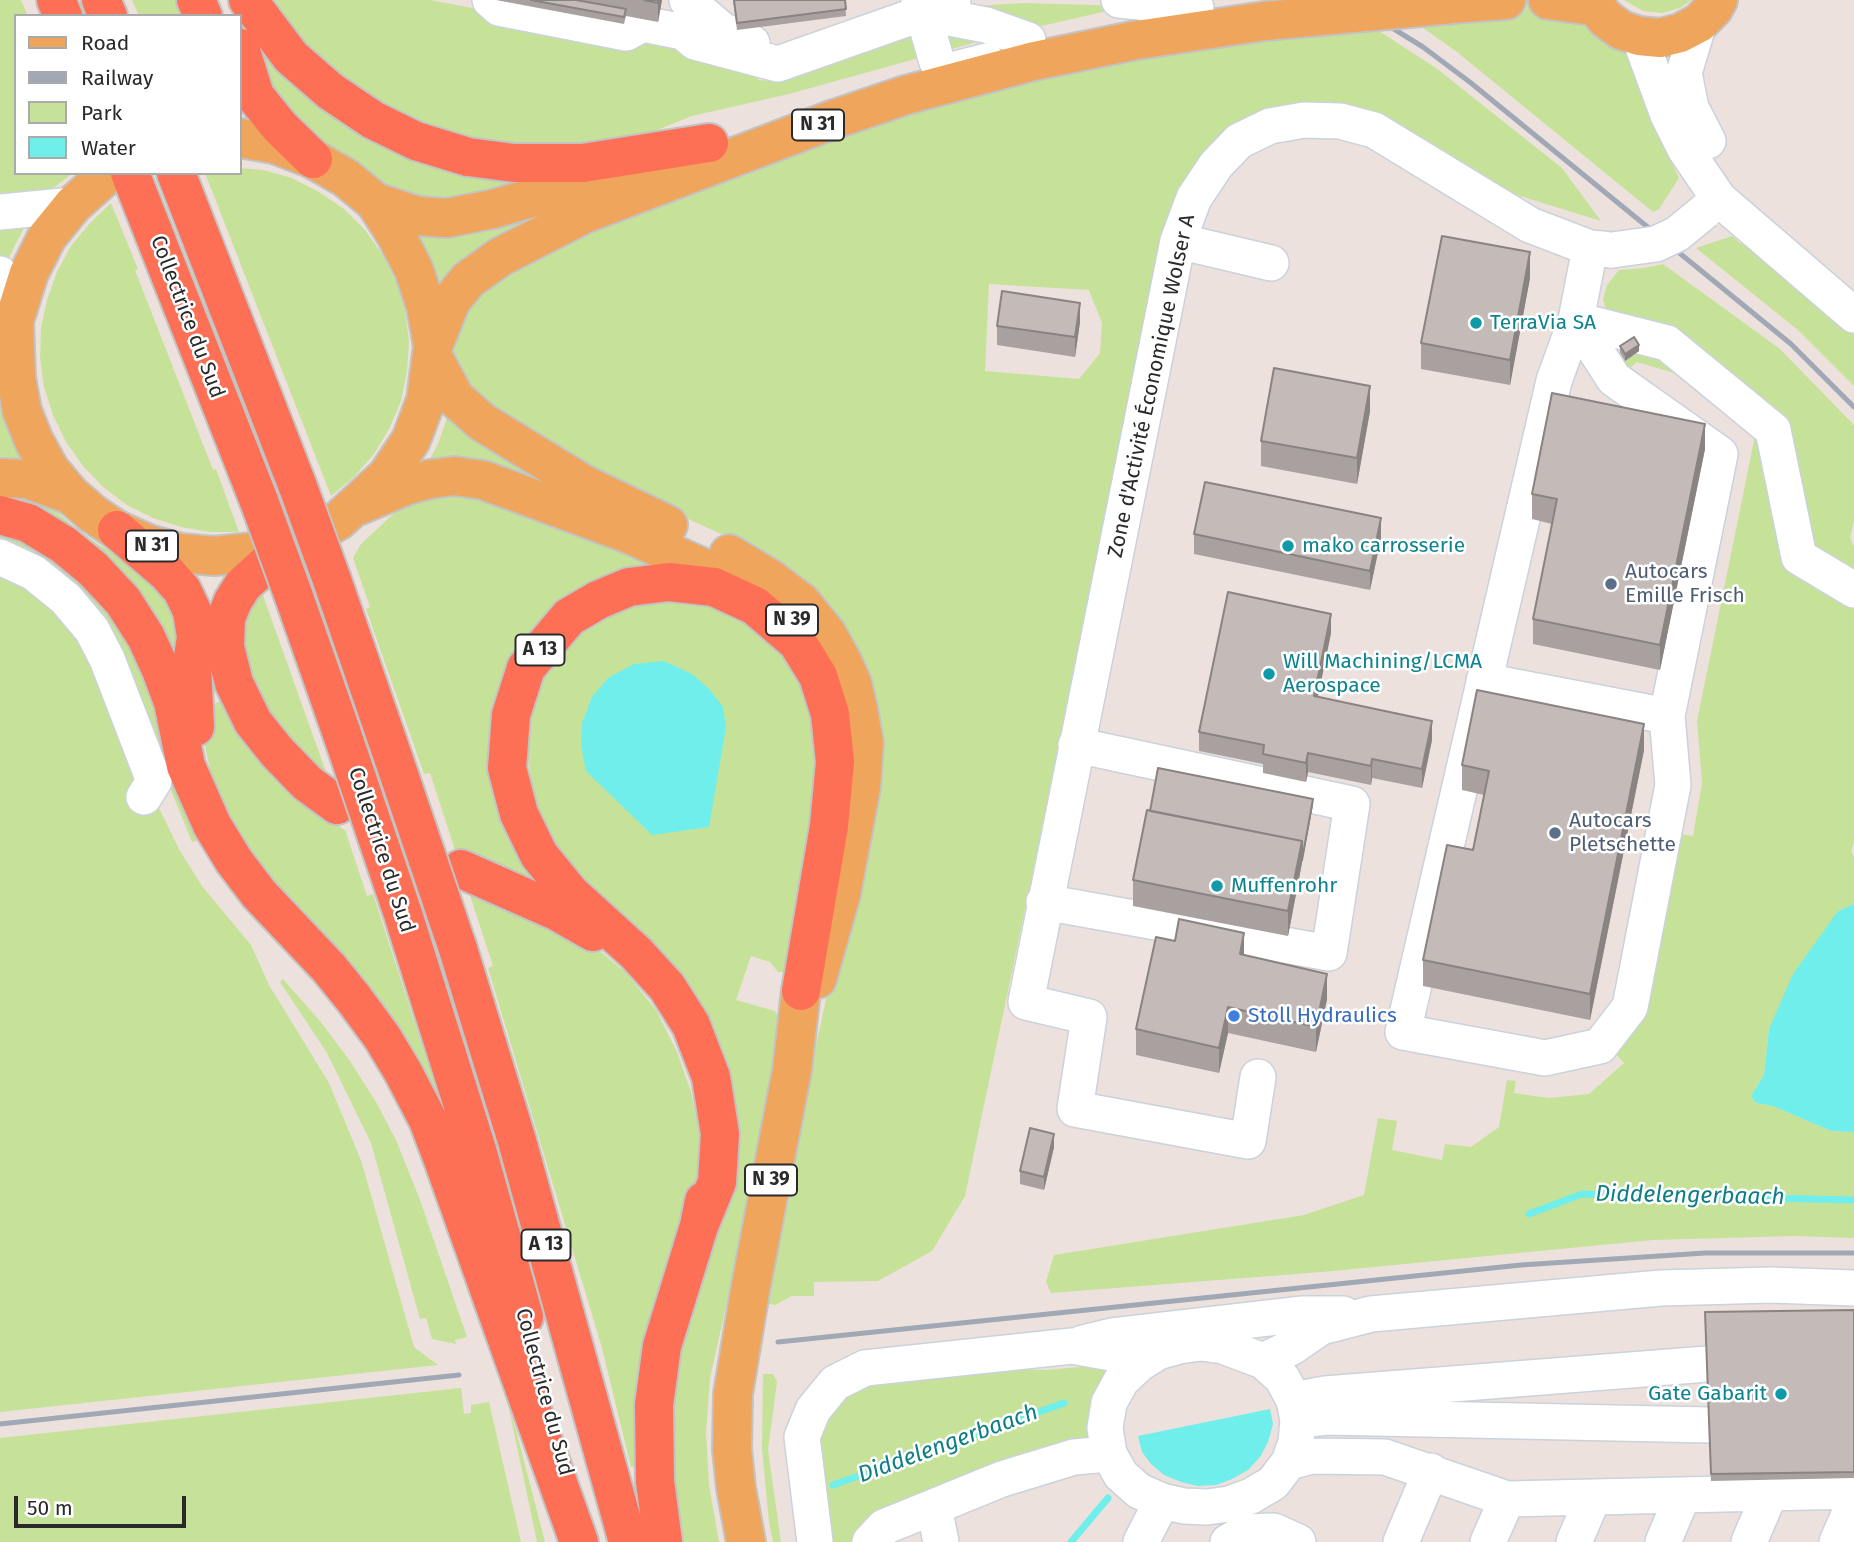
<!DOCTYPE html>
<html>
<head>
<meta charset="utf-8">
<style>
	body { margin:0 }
	#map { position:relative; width:1854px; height:1542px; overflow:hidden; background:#ece1dc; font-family:"Fira Sans",sans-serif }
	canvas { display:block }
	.legend { position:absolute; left:14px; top:14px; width:228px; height:161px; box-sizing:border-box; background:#fff; border:2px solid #aaa; margin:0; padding:9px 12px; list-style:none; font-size:21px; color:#2a2a2a }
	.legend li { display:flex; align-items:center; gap:14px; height:35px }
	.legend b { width:35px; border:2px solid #aaa }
	.scale { position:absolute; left:14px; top:1496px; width:172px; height:32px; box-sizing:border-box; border:4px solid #2a2a2a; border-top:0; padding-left:9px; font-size:21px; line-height:24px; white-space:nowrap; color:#2a2a2a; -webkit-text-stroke:5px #fff; paint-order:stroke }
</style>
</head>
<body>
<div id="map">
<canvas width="1854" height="1542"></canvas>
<ul class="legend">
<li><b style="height:9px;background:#f0a55d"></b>Road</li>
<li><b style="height:9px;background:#9fa8b4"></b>Railway</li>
<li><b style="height:19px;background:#c6e299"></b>Park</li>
<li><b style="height:19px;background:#6feeec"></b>Water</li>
</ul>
<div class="scale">50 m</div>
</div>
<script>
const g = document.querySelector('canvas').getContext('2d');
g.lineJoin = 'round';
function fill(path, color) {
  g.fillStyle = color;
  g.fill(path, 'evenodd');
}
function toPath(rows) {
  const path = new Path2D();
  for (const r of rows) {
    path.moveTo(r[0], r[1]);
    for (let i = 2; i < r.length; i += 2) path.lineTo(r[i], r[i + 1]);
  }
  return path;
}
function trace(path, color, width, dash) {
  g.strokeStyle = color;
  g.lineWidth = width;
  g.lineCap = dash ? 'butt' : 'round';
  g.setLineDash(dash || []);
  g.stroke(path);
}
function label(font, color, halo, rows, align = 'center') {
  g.font = font + ' "Fira Sans",sans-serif';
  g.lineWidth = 5;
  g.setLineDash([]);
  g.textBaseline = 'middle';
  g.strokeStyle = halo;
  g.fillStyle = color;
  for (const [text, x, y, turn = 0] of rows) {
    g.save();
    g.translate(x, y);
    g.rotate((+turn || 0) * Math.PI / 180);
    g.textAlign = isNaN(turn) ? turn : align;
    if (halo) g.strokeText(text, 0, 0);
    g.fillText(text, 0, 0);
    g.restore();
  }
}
const green = toPath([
	[0,0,21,0,28,16,16,16,16,173,73,173,48,192,0,205],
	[132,0,175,0,182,16,139,16],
	[262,0,430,0,742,59,759,80,782,82,793,72,976,6,1023,3,1129,6,1002,35,789,94,692,116,640,137,522,151,423,130,338,82],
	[1525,0,1580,0,1627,45,1648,113,1679,178,1659,209,1653,212,1457,52,1412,20,1526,9],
	[1624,0,1691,0,1680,8,1662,13,1643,11],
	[238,9,310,87,559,178,438,210,390,191,353,158,306,134,256,72],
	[1368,24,1436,68,1562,168,1601,221,1491,187,1302,108,1168,226,965,1196,932,1251,878,1281,814,1282,814,1296,792,1296,775,1305,769,1304,789,1168,871,795,780,566,721,534,579,469,481,409,452,354,455,332,478,291,559,243,835,129,1038,72],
	[989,284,1089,290,1102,323,1100,353,1079,379,985,371],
	[240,168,263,170,292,178,319,192,344,209,365,230,383,255,396,282,405,311,409,341,407,371,401,401,389,429,374,454,354,477,331,496,205,173,240,173],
	[111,203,138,269,135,270,213,470,216,469,239,532,210,532,181,527,153,518,127,505,103,487,83,466,66,442,53,415,44,387,40,358,41,328,47,300,57,272,71,246,90,223],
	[534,218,443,293,410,231,449,234],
	[0,220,27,222,6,263,0,261],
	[1732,236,1741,244,1746,240,1854,334,1854,386,1798,330,1696,248],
	[1663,264,1780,349,1854,425,1854,521,1850,538,1854,547,1854,842,1851,851,1854,857,1854,904,1838,911,1769,1029,1764,1075,1751,1096,1756,1103,1773,1106,1831,1131,1854,1132,1854,1238,1796,1236,1653,1240,1322,1272,1051,1293,1046,1282,1054,1255,1304,1215,1364,1195,1378,1118,1397,1121,1392,1150,1442,1160,1445,1144,1471,1147,1499,1127,1507,1080,1516,1081,1514,1093,1549,1098,1589,1094,1624,1063,1611,1049,1672,833,1693,836,1702,783,1697,721,1756,431,1691,378,1637,362,1626,371,1621,364,1625,360,1620,353,1618,332,1606,310,1603,299,1607,285,1619,270,1644,268],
	[0,389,34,463,0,464],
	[451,417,563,492,425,468,438,444,447,418],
	[0,489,46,502,73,526,99,545,136,564,177,611,179,688,153,633,0,506],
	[432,496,477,497,659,565,512,669,544,890,456,853,430,773,424,774,366,609,370,607,353,558,361,544,405,503],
	[0,528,57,556,136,644,199,840,192,842,116,655,0,544],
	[0,567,28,581,83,636,157,804,180,851,202,886,251,945,269,985,329,1083,362,1163,414,1347,438,1365,0,1412],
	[260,587,331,786,265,709,252,677,242,643,248,602],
	[673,597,700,603,751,625,788,660,811,709,817,766,809,852,785,972,778,972,770,962,751,956,736,1000,775,1011,778,1017,759,1159,710,1378,706,1433,709,1485,719,1542,680,1542,667,1408,733,1130,595,893,556,851,533,796,526,743,538,686,556,654,586,625,625,606],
	[224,699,240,732,266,768,296,797,320,815,345,830,367,896,373,894,442,1107,270,883,217,798,206,751,202,704,209,707],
	[465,880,589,942,626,973,656,1010,677,1052,691,1092,699,1131,700,1179,644,1466,631,1467,602,1348,488,968,493,966],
	[283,979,320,1021,350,1061,376,1102,396,1140,420,1200,467,1337,455,1340,456,1344,432,1339,426,1318,420,1319,371,1143,327,1053,280,982],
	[1102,1365,1115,1369,1091,1446,855,1542,832,1542,817,1466,817,1441,836,1404,871,1380,970,1368,1046,1370],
	[763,1374,773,1374,777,1382,768,1450,781,1542,773,1542,769,1522,762,1449],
	[461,1388,464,1414,471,1413,471,1405,489,1402,521,1542,0,1542,0,1438],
	[508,1404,517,1434,545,1542,537,1542]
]);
const water = toPath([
	[664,661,692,674,709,689,723,707,726,727,709,827,652,835,586,771,581,745,582,723,592,697,608,678,634,664],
	[1854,904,1854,1132,1831,1131,1773,1106,1756,1103,1751,1096,1764,1075,1769,1029,1793,974,1838,911],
	[1270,1409,1273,1424,1268,1442,1260,1457,1248,1470,1232,1479,1216,1485,1198,1486,1181,1482,1164,1475,1151,1464,1142,1452,1138,1436]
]);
const stream = toPath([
	[1529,1214,1582,1194,1854,1200],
	[833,1485,1064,1403],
	[1071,1542,1108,1498]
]);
const minor = toPath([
	[490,0,499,8,626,33,643,24,683,32,695,42,778,64,923,13,953,0],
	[687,0,722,30,752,43],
	[919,0,937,62,948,71,987,61],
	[1119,0,1196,8],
	[923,13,986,25,1028,40],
	[1699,23,1684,73,1691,108,1708,141],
	[1639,36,1668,115,1685,149,1719,199,1854,315],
	[0,212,73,205],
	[1178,241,1271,263],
	[1590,248,1576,320,1667,343,1773,430,1799,557,1854,590],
	[0,274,21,298],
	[1576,320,1614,379,1720,454,1667,716,1673,785,1630,1007,1600,1046,1545,1058,1403,1032,1554,381,1576,320],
	[0,557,34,573,66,599,92,630,107,659,154,781,144,797],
	[1484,681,1667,716],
	[1044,902,1329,953,1352,804,1076,745],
	[1258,1077,1248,1141,1075,1109,1089,1017,1026,1002,1178,241,1194,198,1216,165,1239,141,1270,126,1304,120,1340,121,1374,130,1530,225,1590,248,1612,250],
	[1083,1343,1112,1336,1303,1314,1343,1314],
	[1201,1343,1223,1346,1263,1361,1282,1378,1294,1400,1298,1420,1296,1442,1289,1462,1273,1483,1251,1496,1229,1504,1207,1507,1184,1506,1162,1501,1139,1491,1121,1475,1109,1454,1105,1428,1109,1403,1121,1381,1139,1364,1158,1352,1179,1346,1201,1343],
	[1263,1361,1292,1347,1321,1327,1371,1314,1661,1288,1771,1285,1854,1288],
	[1294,1400,1325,1394,1707,1364],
	[1298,1420,1328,1417,1710,1425],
	[1289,1462,1311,1456,1385,1457,1507,1499,1854,1491],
	[934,1507,941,1542],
	[815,1542,802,1437,813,1410,835,1383,865,1368,1072,1346,1111,1353,1139,1364],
	[870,1542,884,1527,1002,1479,1074,1457,1109,1454],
	[1141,1542,1162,1501],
	[1228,1542,1245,1532,1274,1531,1298,1542],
	[1401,1542,1431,1471],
	[1488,1542,1507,1499],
	[1574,1542,1593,1498],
	[1663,1542,1683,1495],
	[1749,1542,1770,1493],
	[1837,1542,1854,1503]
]);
const major = toPath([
	[1548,0,1593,6],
	[1590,0,1606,19,1621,30,1639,36,1660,38,1680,33,1699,23,1713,9,1718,0],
	[1464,3,1506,0],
	[101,180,73,205,47,237,29,273,14,321,16,378,22,411,34,441,50,470,71,495,93,514,117,530,148,544,180,553,214,556,283,549,303,541,339,520,387,476,411,440,426,400,433,346,426,307,414,270,396,235,375,202,346,178,313,159,274,144,240,138],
	[375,202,418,216,447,218,493,209,636,168],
	[433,346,451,301,468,280,500,257,584,214,832,120,906,95,1034,61,1137,40,1265,21],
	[433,357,455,398,482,422,583,484,668,525],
	[0,478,27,479,71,495],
	[357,506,405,486,430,479,454,476,483,480,629,534,747,588],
	[729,554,769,578,801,602,827,634,843,663,852,683,858,709,864,743,861,787,841,894,817,979],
	[746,1542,736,1488,732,1449,733,1394,750,1291,792,1070,801,991,810,957]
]);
const highway = toPath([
	[56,0,63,16],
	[101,0,108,16],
	[196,0,203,16],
	[248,0,291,57,330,91,373,120,416,141,468,157,514,163,583,163,709,143],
	[240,48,255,96,280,127,313,159],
	[130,173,259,501],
	[176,173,298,487],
	[0,515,28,523,64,545,93,569,123,601,146,637,161,670,173,702,186,766,212,825,234,861,259,894,329,968,354,999,382,1037,403,1072,428,1120,442,1157,579,1542],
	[117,530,166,572,182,590,192,611,196,637,192,665,195,727],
	[283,549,243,585,233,601,226,618,225,647,234,683,253,722,277,752,307,783,337,805],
	[332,580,394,760],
	[293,594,342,734],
	[461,869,558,912,593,932],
	[403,914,477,1150,524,1317],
	[458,949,517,1141,628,1542],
	[699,1226,717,1182,720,1134,711,1077,691,1025,667,987,636,953,570,893,539,855,519,814,507,768,511,715,526,668,569,617,598,600,629,587,669,582,714,587,755,606,797,642,818,676,830,714,835,762,829,826,801,991],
	[663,1542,655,1481,654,1405,662,1346,699,1226,704,1201]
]);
const rail = toPath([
	[1347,0,1423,47,1471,83,1791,344,1854,407],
	[778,1342,1521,1265,1705,1253,1854,1253],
	[0,1424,459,1375]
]);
const minorBridge = toPath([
	[1612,250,1656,244,1677,234,1705,211]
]);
const majorBridge = toPath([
	[1265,21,1464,3]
]);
const highwayBridge = toPath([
	[298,487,332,580],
	[259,501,293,594],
	[342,734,403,914],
	[394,760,458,949]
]);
const wall = toPath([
	[496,0,662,0,658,22,626,16,624,24],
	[733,0,845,0,846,16,737,30],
	[1530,278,1510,385,1421,369,1421,343],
	[1080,322,1075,357,997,345,997,326],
	[1620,346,1639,351,1625,361,1620,353],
	[1370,411,1357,484,1261,466,1261,441],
	[1705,449,1660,670,1533,644,1533,619,1552,524,1532,519,1532,494],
	[1194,534,1381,538,1370,590,1194,554],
	[1331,633,1318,697,1432,740,1422,788,1372,778,1371,785,1308,772,1306,782,1263,773,1263,764,1199,751,1199,732],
	[1644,750,1590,1020,1423,986,1423,960,1473,850,1484,795,1462,790,1462,765],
	[1313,805,1288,936,1133,906,1133,880,1150,811],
	[1244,955,1327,999,1316,1052,1228,1033,1219,1073,1136,1055,1136,1029],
	[1054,1147,1044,1190,1020,1184,1020,1171],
	[1854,1310,1854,1478,1711,1481,1705,1312]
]);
const shadedWall = toPath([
	[658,0,662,0,658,22],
	[1530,252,1530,278,1510,385,1510,360],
	[1080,303,1080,322,1075,357,1075,337],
	[1639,345,1639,351,1625,361,1625,354],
	[1370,386,1370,411,1357,484,1357,458],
	[1705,424,1705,449,1660,670,1660,645],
	[1381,518,1381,538,1370,590,1370,571],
	[1331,614,1331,633,1314,715,1314,696],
	[1432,721,1432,740,1422,788,1422,769],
	[1644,724,1644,750,1590,1020,1590,994],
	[1308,753,1308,772,1306,782,1306,763],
	[1372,759,1372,778,1371,785,1371,766],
	[1313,799,1313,805,1288,936,1288,911,1302,841],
	[1244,933,1244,958,1240,954],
	[1327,974,1327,999,1316,1052,1316,1027],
	[1228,1007,1228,1033,1219,1073,1219,1048],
	[1054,1134,1054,1147,1044,1190,1044,1177]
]);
const building = toPath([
	[531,0,576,0,626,9,624,17,531,0],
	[644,0,658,0,658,3,644,0],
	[734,0,845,0,846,9,737,23,734,0],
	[1442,236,1530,252,1510,360,1421,343,1442,236],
	[1002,291,1080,303,1075,337,997,326,1002,291],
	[1634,337,1639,345,1625,354,1620,346,1634,337],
	[1274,368,1370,386,1357,458,1261,441,1274,368],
	[1552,393,1705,424,1660,645,1533,619,1557,499,1532,494,1552,393],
	[1205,482,1381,518,1370,571,1194,534,1205,482],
	[1228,592,1331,614,1314,696,1432,721,1422,769,1372,759,1371,766,1308,753,1306,763,1263,754,1264,745,1199,732,1228,592],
	[1477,690,1644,724,1590,994,1423,960,1447,845,1473,850,1489,771,1462,765,1477,690],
	[1158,768,1313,799,1302,860,1302,841,1150,811,1158,768],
	[1147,810,1302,841,1288,911,1133,880,1147,810],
	[1179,919,1244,933,1240,954,1327,974,1316,1027,1228,1007,1219,1048,1136,1029,1156,937,1175,941,1179,919],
	[1030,1128,1054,1134,1044,1177,1020,1171,1030,1128],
	[1854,1310,1854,1472,1711,1474,1705,1312,1854,1310]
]);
const markers = [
	[1476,323,7,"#0f9aa8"],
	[1288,546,7,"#0f9aa8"],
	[1611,584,7,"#5c6f8a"],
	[1269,674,7,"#0f9aa8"],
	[1555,833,7,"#5c6f8a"],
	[1217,886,7,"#0f9aa8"],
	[1234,1016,7,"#3f7fe0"],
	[1781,1394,7,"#0f9aa8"]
];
const shields = [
	[818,125,52],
	[152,546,52],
	[792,620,52],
	[540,650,49],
	[771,1180,52],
	[546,1245,49]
];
const shieldNames = [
	["N 31",818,125],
	["N 31",152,546],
	["N 39",792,620],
	["A 13",540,650],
	["N 39",771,1180],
	["A 13",546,1245]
];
const streetNames = [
	["Collectrice du Sud",187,317,69],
	["Zone d'Activité Économique Wolser A",1152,386,-78],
	["Collectrice du Sud",381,850,72],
	["Collectrice du Sud",544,1392,75]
];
const cultureNames = [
	["TerraVia SA",1490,323],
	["mako carrosserie",1302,546],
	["Will Machining/LCMA",1283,662],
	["Aerospace",1283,686],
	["Muffenrohr",1231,886],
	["Gate Gabarit",1767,1394,"right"]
];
const serviceNames = [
	["Autocars",1625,572],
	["Emille Frisch",1625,596],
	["Autocars",1569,821],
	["Pletschette",1569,845]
];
const shopNames = [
	["Stoll Hydraulics",1248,1016]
];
const waterNames = [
	["Diddelengerbaach",1690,1196,1],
	["Diddelengerbaach",948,1444,-20]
];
fill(green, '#c6e299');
fill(water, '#6feeec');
trace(stream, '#6feeec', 7);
trace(minor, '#cad2dc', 38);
trace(major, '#c3c3c3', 42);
trace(highway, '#c3c3c3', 42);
trace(minor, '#fff', 35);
trace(major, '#f0a55d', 38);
trace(highway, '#fd7056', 38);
trace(rail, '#9fa8b4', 5);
trace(minorBridge, '#cad2dc', 38, []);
trace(majorBridge, '#c3c3c3', 42, []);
trace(highwayBridge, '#c3c3c3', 42, []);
trace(minorBridge, '#fff', 35);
trace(majorBridge, '#f0a55d', 38);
trace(highwayBridge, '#fd7056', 38);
fill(wall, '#a9a19f');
fill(shadedWall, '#898382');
fill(building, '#c4bbb9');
trace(building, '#898382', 2);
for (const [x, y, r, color] of markers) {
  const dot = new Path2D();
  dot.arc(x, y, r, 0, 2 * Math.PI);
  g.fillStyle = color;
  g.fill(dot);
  trace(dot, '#fff', 2.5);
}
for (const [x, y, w] of shields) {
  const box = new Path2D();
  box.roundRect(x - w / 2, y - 15.5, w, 31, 5);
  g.fillStyle = '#fff';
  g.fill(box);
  trace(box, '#2a2a2a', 2);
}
label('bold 19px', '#2a2a2a', null, shieldNames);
label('21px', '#2a2a2a', '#fff', streetNames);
label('21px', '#0d838f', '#fff', cultureNames, 'left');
label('21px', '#4e5e75', '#fff', serviceNames, 'left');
label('21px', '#366cbe', '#fff', shopNames, 'left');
label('italic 23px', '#0e7e85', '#fff', waterNames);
</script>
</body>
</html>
